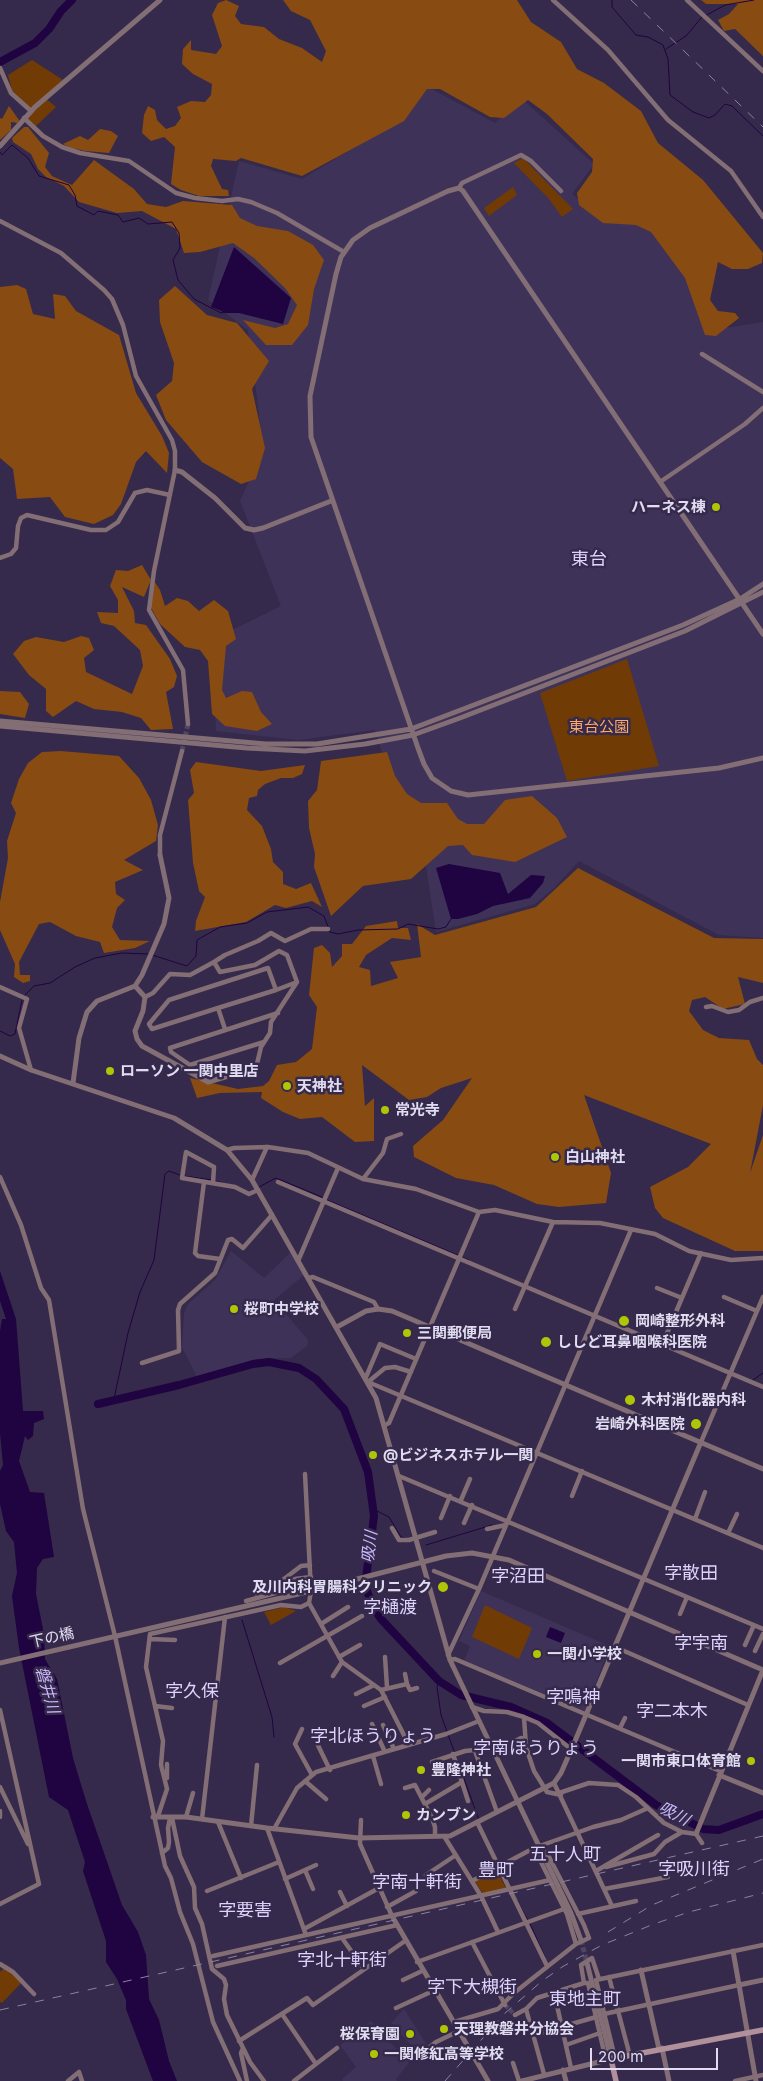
<!DOCTYPE html>
<html>
<head>
<meta charset="utf-8">
<style>
	body { margin:0 }
	#map { position:relative; width:763px; height:2081px; overflow:hidden; background:#352a4b; font-family:Inter,sans-serif }
	canvas { display:block }
	.scale { position:absolute; left:590px; top:2048px; width:128px; height:22px; box-sizing:border-box; border:2px solid #e1dcf1; border-top:0; padding-left:6px; font-size:15px; line-height:18px; white-space:nowrap; color:#e1dcf1; -webkit-text-stroke:4px #352a4b; paint-order:stroke }
</style>
</head>
<body>
<div id="map">
<canvas width="763" height="2081"></canvas>
<div class="scale">200 m</div>
</div>
<script>
const g = document.querySelector('canvas').getContext('2d');
g.lineJoin = 'round';
function fill(path, color) {
  g.fillStyle = color;
  g.fill(path, 'evenodd');
}
function toPath(rows) {
  const path = new Path2D();
  for (const r of rows) {
    path.moveTo(r[0], r[1]);
    for (let i = 2; i < r.length; i += 2) path.lineTo(r[i], r[i + 1]);
  }
  return path;
}
function trace(path, color, width, dash) {
  g.strokeStyle = color;
  g.lineWidth = width;
  g.lineCap = dash ? 'butt' : 'round';
  g.setLineDash(dash || []);
  g.stroke(path);
}
function label(font, color, halo, rows, align = 'center') {
  g.font = font + ' Inter,"Noto Sans JP",sans-serif';
  g.lineWidth = 5;
  g.setLineDash([]);
  g.textBaseline = 'middle';
  g.strokeStyle = halo;
  g.fillStyle = color;
  for (const [text, x, y, turn = 0] of rows) {
    g.save();
    g.translate(x, y);
    g.rotate((+turn || 0) * Math.PI / 180);
    g.textAlign = isNaN(turn) ? turn : align;
    if (halo) g.strokeText(text, 0, 0);
    g.fillText(text, 0, 0);
    g.restore();
  }
}
const built = toPath([
	[426,86,495,123,521,98,594,164,572,194,603,219,657,220,685,269,707,331,763,322,763,938,719,935,579,861,554,888,535,904,436,932,419,821,390,778,375,730,298,740,216,731,212,640,281,606,240,501,262,453,258,405,248,330,208,300,239,161,302,179,407,116],
	[231,1251,264,1278,291,1252,304,1275,274,1300,308,1340,307,1346,291,1358,256,1359,197,1377,182,1347,184,1314,188,1304,215,1280],
	[481,1591,610,1646,585,1711,464,1661,470,1646,459,1641],
	[404,2009,427,2045,418,2053,391,2023],
	[371,2021,409,2063,396,2079,397,2081,343,2081,342,2079,356,2067,340,2045]
]);
const green = toPath([
	[32,60,63,80,44,97,56,107,35,127,26,118,32,112,12,90,8,75],
	[523,158,573,209,562,217,549,199,514,163],
	[513,187,517,195,489,216,484,208],
	[627,659,659,766,567,781,540,693],
	[485,1605,532,1628,519,1659,472,1637],
	[284,1607,296,1611,271,1625,264,1612],
	[496,1869,506,1888,483,1894,475,1881],
	[7,1965,24,1980,2,2003,0,2002,0,1972]
]);
const forest = toPath([
	[226,0,239,6,235,16,241,24,264,27,279,39,302,48,322,62,326,51,310,20,291,11,283,0,517,0,531,22,561,42,577,69,604,83,641,111,658,143,703,180,763,253,762,263,748,269,732,269,718,262,710,300,718,311,735,313,739,318,716,336,705,335,685,278,651,232,636,225,603,223,579,205,577,193,592,172,593,159,547,114,528,100,504,118,490,117,440,89,427,89,404,121,302,176,241,158,236,161,213,159,211,166,222,189,228,190,229,196,199,196,181,190,171,184,175,147,164,137,151,141,142,133,144,115,148,106,155,110,157,120,166,129,175,126,181,118,177,107,191,101,205,102,211,95,212,84,193,74,182,64,183,49,191,40,191,50,216,54,222,46,212,15,218,3],
	[701,0,763,0,763,56,735,29,724,31,718,20,729,14,738,4,706,4],
	[9,106,19,120,18,123,11,122,11,130,0,140,0,118,2,119],
	[24,127,28,127,49,153,45,167,52,176,72,185,94,160,134,189,147,204,166,207,183,201,232,205,240,218,257,226,288,231,313,245,324,260,314,289,308,325,292,345,266,345,243,320,275,328,288,324,297,305,285,288,254,258,233,243,200,252,184,253,176,229,142,211,117,213,79,202,64,186,46,177,38,169,31,154,13,142,12,138],
	[100,129,111,131,118,136,109,153,85,151,71,148,63,144,80,136,88,140],
	[17,285,26,289,33,314,55,319,53,294,65,296,76,311,119,335,136,393,162,436,169,453,167,473,146,451,136,462,121,504,113,515,94,524,65,517,50,497,17,499,13,469,0,458,0,287],
	[175,286,207,315,237,323,269,361,252,389,265,448,256,479,241,484,202,462,166,420,156,395,172,381,174,363,160,322,159,300],
	[142,565,151,580,144,597,122,587,134,611,135,623,146,625,170,659,177,676,174,687,166,692,173,729,151,730,141,718,122,712,94,709,76,701,53,717,46,711,46,689,29,675,13,654,24,641,36,637,64,642,81,636,89,638,94,650,84,658,86,672,132,694,143,666,140,650,114,626,101,623,97,612,118,613,118,600,110,586,116,570,128,571],
	[154,581,160,590,165,606,177,598,188,601,199,611,214,600,228,611,236,639,226,646,222,690,226,698,242,691,252,692,261,712,272,724,257,731,225,726,212,714,208,661,200,650,185,647,160,624,150,606],
	[0,691,20,692,29,704,25,718,0,714],
	[61,751,119,756,139,778,151,800,158,825,156,841,124,860,143,870,115,882,116,894,125,900,117,908,112,927,120,940,150,941,135,948,104,953,100,942,76,936,50,922,39,924,19,962,20,975,30,975,30,981,23,983,14,977,15,964,0,930,0,902,8,858,7,841,16,813,11,803,19,779,28,763,42,752],
	[387,752,395,776,407,794,421,803,447,803,458,819,467,824,484,824,505,800,532,796,557,818,567,837,515,862,472,855,463,845,448,846,411,879,363,886,331,916,314,867,315,854,309,828,308,801,317,790,321,761],
	[196,762,261,771,305,765,302,774,293,778,281,778,265,784,258,790,257,796,249,798,247,810,262,826,271,849,273,862,283,872,283,884,296,889,311,883,322,907,312,901,286,908,275,905,246,922,195,931,196,921,205,897,199,891,193,863,188,800,194,793,190,770],
	[578,868,714,938,763,939,763,983,738,977,745,1004,723,1009,705,997,692,1000,689,1011,703,1030,719,1038,749,1040,757,1059,763,1065,763,1105,750,1173,763,1135,763,1251,735,1251,663,1218,655,1208,650,1187,688,1167,711,1144,584,1095,611,1173,606,1203,559,1207,537,1204,494,1185,456,1178,414,1157,413,1146,443,1120,472,1078,441,1088,427,1097,409,1100,362,1065,365,1106,374,1098,374,1141,355,1142,322,1117,300,1119,283,1112,261,1098,262,1092,220,1093,197,1098,190,1078,238,1089,263,1086,269,1081,277,1065,296,1062,312,1049,317,1007,309,995,314,948,322,945,330,953,332,967,342,956,342,944,352,944,366,926,397,921,398,928,408,928,411,940,392,938,366,955,359,967,370,970,371,986,398,978,390,962,421,957,417,924,435,935,536,907]
]);
const water = toPath([
	[234,247,291,298,283,324,239,313,221,313,224,308,222,311,211,307],
	[449,864,500,873,508,894,531,875,545,876,543,883,530,898,493,906,477,914,458,919,451,919,436,868],
	[0,1271,16,1319,23,1411,43,1411,44,1419,34,1423,33,1436,28,1440,25,1436,19,1461,30,1492,44,1493,54,1557,43,1559,37,1568,36,1594,44,1634,45,1659,57,1679,73,1758,87,1804,122,1905,138,1932,146,1955,149,1999,159,2020,169,2061,177,2081,153,2081,126,2009,126,2000,117,1979,106,1962,106,1941,83,1871,85,1862,68,1810,49,1797,19,1648,12,1596,17,1573,14,1542,6,1531,0,1504,0,1471,3,1465,0,1433,0,1331,2,1319,6,1319,0,1301],
	[550,1627,565,1633,561,1643,546,1637]
]);
const stream = toPath([
	[612,0,612,7,636,35,648,37,663,45,668,59,670,95,693,112,709,118,715,115,725,104,732,106,763,136],
	[705,16,725,5,754,0],
	[666,49,686,36,702,17],
	[0,152,2,155,12,145,28,158,39,176,69,185,75,195,77,206,94,215,98,211,118,215,123,222,139,218,148,224,172,222,179,233,180,248,173,260,178,280,194,299,221,313],
	[152,955,187,966,196,956,197,940,220,927,247,923,267,912,308,907,324,916,330,932,338,934,358,930,398,929,408,924,438,929,446,927,451,919],
	[24,996,34,986,50,983,75,967,95,958,122,953,148,954],
	[0,1031,10,1036,15,1034,22,1000],
	[184,1176,212,1180],
	[216,1181,243,1189],
	[259,1187,276,1178,324,1198],
	[327,1200,469,1260],
	[753,1380,763,1373],
	[114,1399,128,1333,140,1292,154,1260,165,1174,169,1171,180,1175],
	[373,1509,389,1517,401,1537,405,1538],
	[426,1545,492,1525],
	[242,1620,272,1717,274,1737],
	[439,1681,437,1687,441,1715,454,1751],
	[459,1765,479,1820],
	[517,1900,528,1921],
	[530,1924,545,1957]
]);
const river = toPath([
	[0,62,35,43,49,29,61,11,72,0],
	[98,1404,179,1385,253,1364,269,1362,299,1368,316,1379,344,1409,368,1472,374,1516,365,1586,373,1607,381,1619,439,1681,461,1695,511,1707,547,1723,656,1805,703,1829,719,1830,763,1814]
]);
const minorTunnel = toPath([
	[505,2005,515,2015]
]);
const tertiaryTunnel = toPath([
	[182,751,188,724],
	[581,1940,587,1963]
]);
const minor = toPath([
	[553,0,608,50,668,120,731,171,763,217],
	[687,0,763,71],
	[0,68,11,93,31,111],
	[24,118,43,136,62,147,80,153,129,161,176,193,195,198,222,201,238,199,251,202,277,213,344,252],
	[459,188,462,183,521,155,531,161,561,191],
	[0,221,61,253,104,290,112,299,123,325,136,376,172,440,175,451,175,470,154,571,149,610,183,670,188,724],
	[702,354,763,392],
	[660,482,745,424,763,408],
	[0,558,11,554,16,548,18,526,21,518,27,515,91,530,106,530,118,522,135,493,147,490,170,495],
	[160,855,160,835,182,751],
	[214,962,225,955,258,941,271,933,285,941,311,929,328,929],
	[0,987,27,999,19,1028,31,1070],
	[276,990,268,968,169,1000,149,1024,152,1029,218,1008,276,990,297,982],
	[145,997,153,993,170,974,190,975,214,962,220,972,255,965,279,951,287,955,297,982,271,1022,270,1033,261,1047,256,1068],
	[706,1007,712,1006,728,1012,739,1010,750,1002,763,998],
	[218,1008,225,1029],
	[264,1042,190,1065,171,1052,170,1048,278,1013],
	[227,1150,234,1148,268,1147,308,1153,363,1179,416,1189,479,1212,495,1210,553,1222,600,1223,655,1234,689,1251,731,1260,763,1258],
	[0,1177,21,1225,41,1288,49,1300,83,1509,115,1636,165,1866,171,1878,180,1912,193,1944,213,2022,240,2081],
	[363,1179,383,1153,387,1139,401,1134],
	[252,1180,267,1147],
	[204,1182,195,1253,198,1256,220,1259],
	[278,1182,763,1387],
	[213,1183,214,1167,186,1152,182,1178,235,1187,249,1194,258,1190],
	[298,1261,338,1168],
	[309,1278,313,1277,374,1302,378,1309],
	[657,1288,682,1298],
	[724,1297,757,1311],
	[515,1309,553,1222],
	[662,1345,701,1253],
	[142,1363,179,1351,178,1310,180,1304,215,1273,228,1240,232,1239,243,1248,272,1215],
	[411,1372,395,1367,385,1368,368,1382,763,1548],
	[366,1377,380,1344,416,1359],
	[385,1425,389,1423,479,1212],
	[701,1442,763,1297],
	[305,1474,311,1591,309,1603],
	[399,1476,763,1629],
	[572,1496,582,1471],
	[461,1500,470,1479],
	[441,1518,450,1496],
	[695,1519,705,1492],
	[464,1523,472,1505],
	[392,1528,399,1540,409,1540,435,1532],
	[487,1529,506,1525],
	[728,1533,737,1514],
	[434,1571,479,1589],
	[257,1594,284,1579,301,1566,310,1565],
	[246,1601,279,1592,295,1579,311,1577],
	[680,1614,687,1597],
	[321,1624,348,1607],
	[150,1639,175,1640],
	[745,1645,754,1625],
	[615,1647,748,1705],
	[755,1651,763,1634],
	[448,1655,479,1589,631,1230],
	[339,1657,360,1645],
	[385,1657,387,1687],
	[450,1660,455,1659,720,1771],
	[280,1663,362,1616],
	[405,1674,407,1684],
	[333,1676,342,1662],
	[381,1690,407,1684,410,1690,417,1688],
	[356,1694,374,1685],
	[155,1706,172,1708],
	[364,1706,385,1697],
	[472,1707,484,1711,507,1712,524,1717,538,1723,571,1749],
	[0,1710,39,1884,0,1904],
	[524,1717,526,1747,534,1771,547,1792,561,1795],
	[372,1724,385,1752],
	[383,1725,394,1749],
	[620,1728,625,1718],
	[302,1729,295,1744,312,1775],
	[312,1733,330,1770],
	[475,1751,497,1812],
	[494,1751,521,1738,525,1739],
	[453,1754,468,1801],
	[373,1756,381,1784],
	[432,1762,465,1751,493,1748],
	[167,1778,167,1764],
	[305,1781,326,1799],
	[554,1783,612,1906],
	[0,1787,28,1844],
	[405,1788,415,1785,432,1818,435,1827,435,1835],
	[559,1793,589,1783,618,1785,636,1797,664,1823,682,1832],
	[422,1797,429,1790],
	[425,1804,462,1782],
	[0,1811,0,1817],
	[158,1816,167,1789,161,1765,163,1741,146,1667,150,1634,281,1605,301,1607,309,1603,342,1662,381,1690,409,1745],
	[186,1817,193,1793],
	[172,1818,180,1856,194,1887,195,1908,202,1924,212,1969,224,1979,226,1985,224,1999,227,2015,250,2062,264,2081],
	[202,1819,225,1617],
	[361,1820,360,1844,392,1916],
	[218,1822,241,1878],
	[477,1822,547,1966],
	[251,1826,257,1765],
	[267,1828,306,1935],
	[274,1829,297,1788,316,1772,446,1734,479,1721],
	[444,1836,481,1896,498,1932],
	[539,1847,546,1851,584,1925,589,1938,576,1944,567,1914,538,1856,539,1847],
	[162,1853,168,1848,169,1842,168,1828,170,1818],
	[606,1867,654,1854,665,1842,682,1832,696,1834,702,1843],
	[305,1870,313,1889],
	[596,1871,658,1835],
	[426,1875,456,1855],
	[285,1879,316,1865],
	[472,1881,534,1848,593,1827,621,1820,648,1808],
	[604,1889,668,1877],
	[207,1891,279,1862],
	[340,1892,347,1906],
	[387,1907,416,1891],
	[578,1914,636,1901],
	[304,1929,379,1888],
	[342,1938,364,1969],
	[213,1956,550,1880],
	[417,1962,564,1909],
	[0,1964,13,1972,34,1994],
	[217,1966,397,1925],
	[609,1977,630,2056],
	[403,1980,422,1971],
	[584,1983,588,1983,605,2056,611,2059,614,2054,596,1980,763,1945],
	[554,1992,571,2068],
	[505,2005,504,2003,514,1993,576,1944],
	[396,2008,435,1990],
	[282,2014,316,2064,294,2081],
	[604,2014,739,1985],
	[515,2015,526,2009],
	[454,2022,498,2009,504,2003,472,1942],
	[533,2035,596,2017],
	[239,2041,307,1998,313,2005,405,1941],
	[566,2045,600,2033],
	[243,2048,241,2053,247,2081],
	[419,2055,436,2042,459,2031],
	[513,2063,519,2081],
	[316,2064,337,2048],
	[544,2074,526,2009,537,1998,584,1983,581,1965,592,1958,599,1979],
	[68,2081,79,2072,82,2081],
	[735,2081,763,2075]
]);
const tertiary = toPath([
	[0,146,35,107,160,0],
	[175,470,182,472,215,498,245,528,254,530,263,528,331,501],
	[763,634,463,191,459,188,448,191,370,228,353,240,341,257,336,274,310,396,311,437,418,748,424,764,432,778,451,791,468,795,719,768,763,758],
	[0,721,266,744,317,744,411,729,683,625,740,599,763,584],
	[0,726,247,748,305,751,365,744,413,735,460,718,685,631,763,592],
	[135,986,145,997,143,1011,135,1031,137,1039,142,1046,208,1082,256,1068],
	[0,1056,31,1070,174,1118,227,1150,252,1180,376,1398,450,1660,571,1913,581,1940],
	[73,1083,79,1038,87,1012,97,1001,135,986,142,975,164,924,169,898,160,855],
	[337,1327,366,1311,378,1309,392,1311,763,1469],
	[0,1663,311,1591,446,1556,472,1553,509,1560,763,1670],
	[719,1775,763,1793],
	[153,1817,186,1817,267,1828,359,1838,450,1836,554,1783,561,1773,575,1741,701,1442],
	[696,1834,763,1670],
	[392,1916,488,2081],
	[733,1951,756,2081],
	[641,1970,659,2049],
	[739,1985,763,1980],
	[662,2048,669,2081],
	[563,2070,566,2081],
	[522,2081,611,2059,587,1963]
]);
const secondary = toPath([
	[616,2081,611,2059,763,2030]
]);
const rail = toPath([
	[631,0,763,127],
	[608,1932,652,1905,763,1859],
	[0,2010,763,1836],
	[445,2081,504,2014,542,1981,562,1967,602,1945,654,1924,689,1912,763,1893]
]);
const markers = [
	[716,507,5,"#afc506"],
	[110,1071,5,"#afc506"],
	[287,1086,5,"#afc506"],
	[385,1110,5,"#afc506"],
	[555,1157,5,"#afc506"],
	[234,1309,5,"#afc506"],
	[624,1321,6,"#afc506"],
	[407,1333,5,"#afc506"],
	[546,1342,6,"#afc506"],
	[630,1400,6,"#afc506"],
	[696,1424,6,"#afc506"],
	[373,1455,5,"#afc506"],
	[443,1587,6,"#afc506"],
	[537,1654,5,"#afc506"],
	[751,1761,5,"#afc506"],
	[421,1770,5,"#afc506"],
	[406,1815,5,"#afc506"],
	[444,2029,5,"#afc506"],
	[410,2034,5,"#afc506"],
	[374,2054,5,"#afc506"]
];
const poiNames = [
	["ハーネス棟",706,507,"right"],
	["ローソン 一関中里店",120,1071],
	["天神社",297,1086],
	["常光寺",395,1110],
	["白山神社",565,1157],
	["桜町中学校",244,1309],
	["岡崎整形外科",635,1321],
	["三関郵便局",417,1333],
	["ししど耳鼻咽喉科医院",557,1342],
	["木村消化器内科",641,1400],
	["岩崎外科医院",685,1424,"right"],
	["@ビジネスホテル一関",383,1455],
	["及川内科胃腸科クリニック",432,1587,"right"],
	["一関小学校",547,1654],
	["一関市東口体育館",741,1761,"right"],
	["豊隆神社",431,1770],
	["カンブン",416,1815],
	["天理教磐井分協会",454,2029],
	["桜保育園",400,2034,"right"],
	["一関修紅高等学校",384,2054]
];
const parkNames = [
	["東台公園",599,727]
];
const streetNames = [
	["下の橋",52,1638,-13]
];
const waterNames = [
	["吸川",370,1547,-83],
	["磐井川",47,1690,74],
	["吸川",674,1814,28]
];
const quarterNames = [
	["東台",589,560],
	["字散田",691,1574],
	["字沼田",518,1577],
	["字樋渡",390,1608],
	["字宇南",701,1644],
	["字久保",192,1692],
	["字鳴神",573,1698],
	["字二本木",672,1712],
	["字北ほうりょう",373,1737],
	["字南ほうりょう",536,1749],
	["五十人町",565,1855],
	["字吸川街",694,1870],
	["豊町",496,1871],
	["字南十軒街",417,1883],
	["字要害",245,1911],
	["字北十軒街",342,1961],
	["字下大槻街",472,1988],
	["東地主町",585,2000]
];
fill(built, '#3f3259');
fill(green, '#703b04');
fill(forest, '#884b12');
fill(water, '#200341');
trace(stream, '#200341', 1);
trace(river, '#200341', 8);
trace(minorTunnel, '#4f4564', 4.5, [4.5, 2]);
trace(tertiaryTunnel, '#4f4564', 5, [5, 2.5]);
trace(minor, '#826e74', 4.5);
trace(tertiary, '#826e74', 5);
trace(secondary, '#b0909a', 5.5);
trace(rail, '#8b839e', 1, [9, 9]);
for (const [x, y, r, color] of markers) {
  const dot = new Path2D();
  dot.arc(x, y, r, 0, 2 * Math.PI);
  g.fillStyle = color;
  g.fill(dot);
  trace(dot, '#352a4b', 2);
}
label('bold 15px', '#e1dcf1', '#352a4b', poiNames, 'left');
label('15px', '#fea966', '#352a4b', parkNames);
label('15px', '#e1dcf1', '#352a4b', streetNames);
label('italic 16px', '#ccb8fd', '#352a4b', waterNames);
label('18px', '#ded3fd', '#352a4b', quarterNames);
</script>
</body>
</html>
